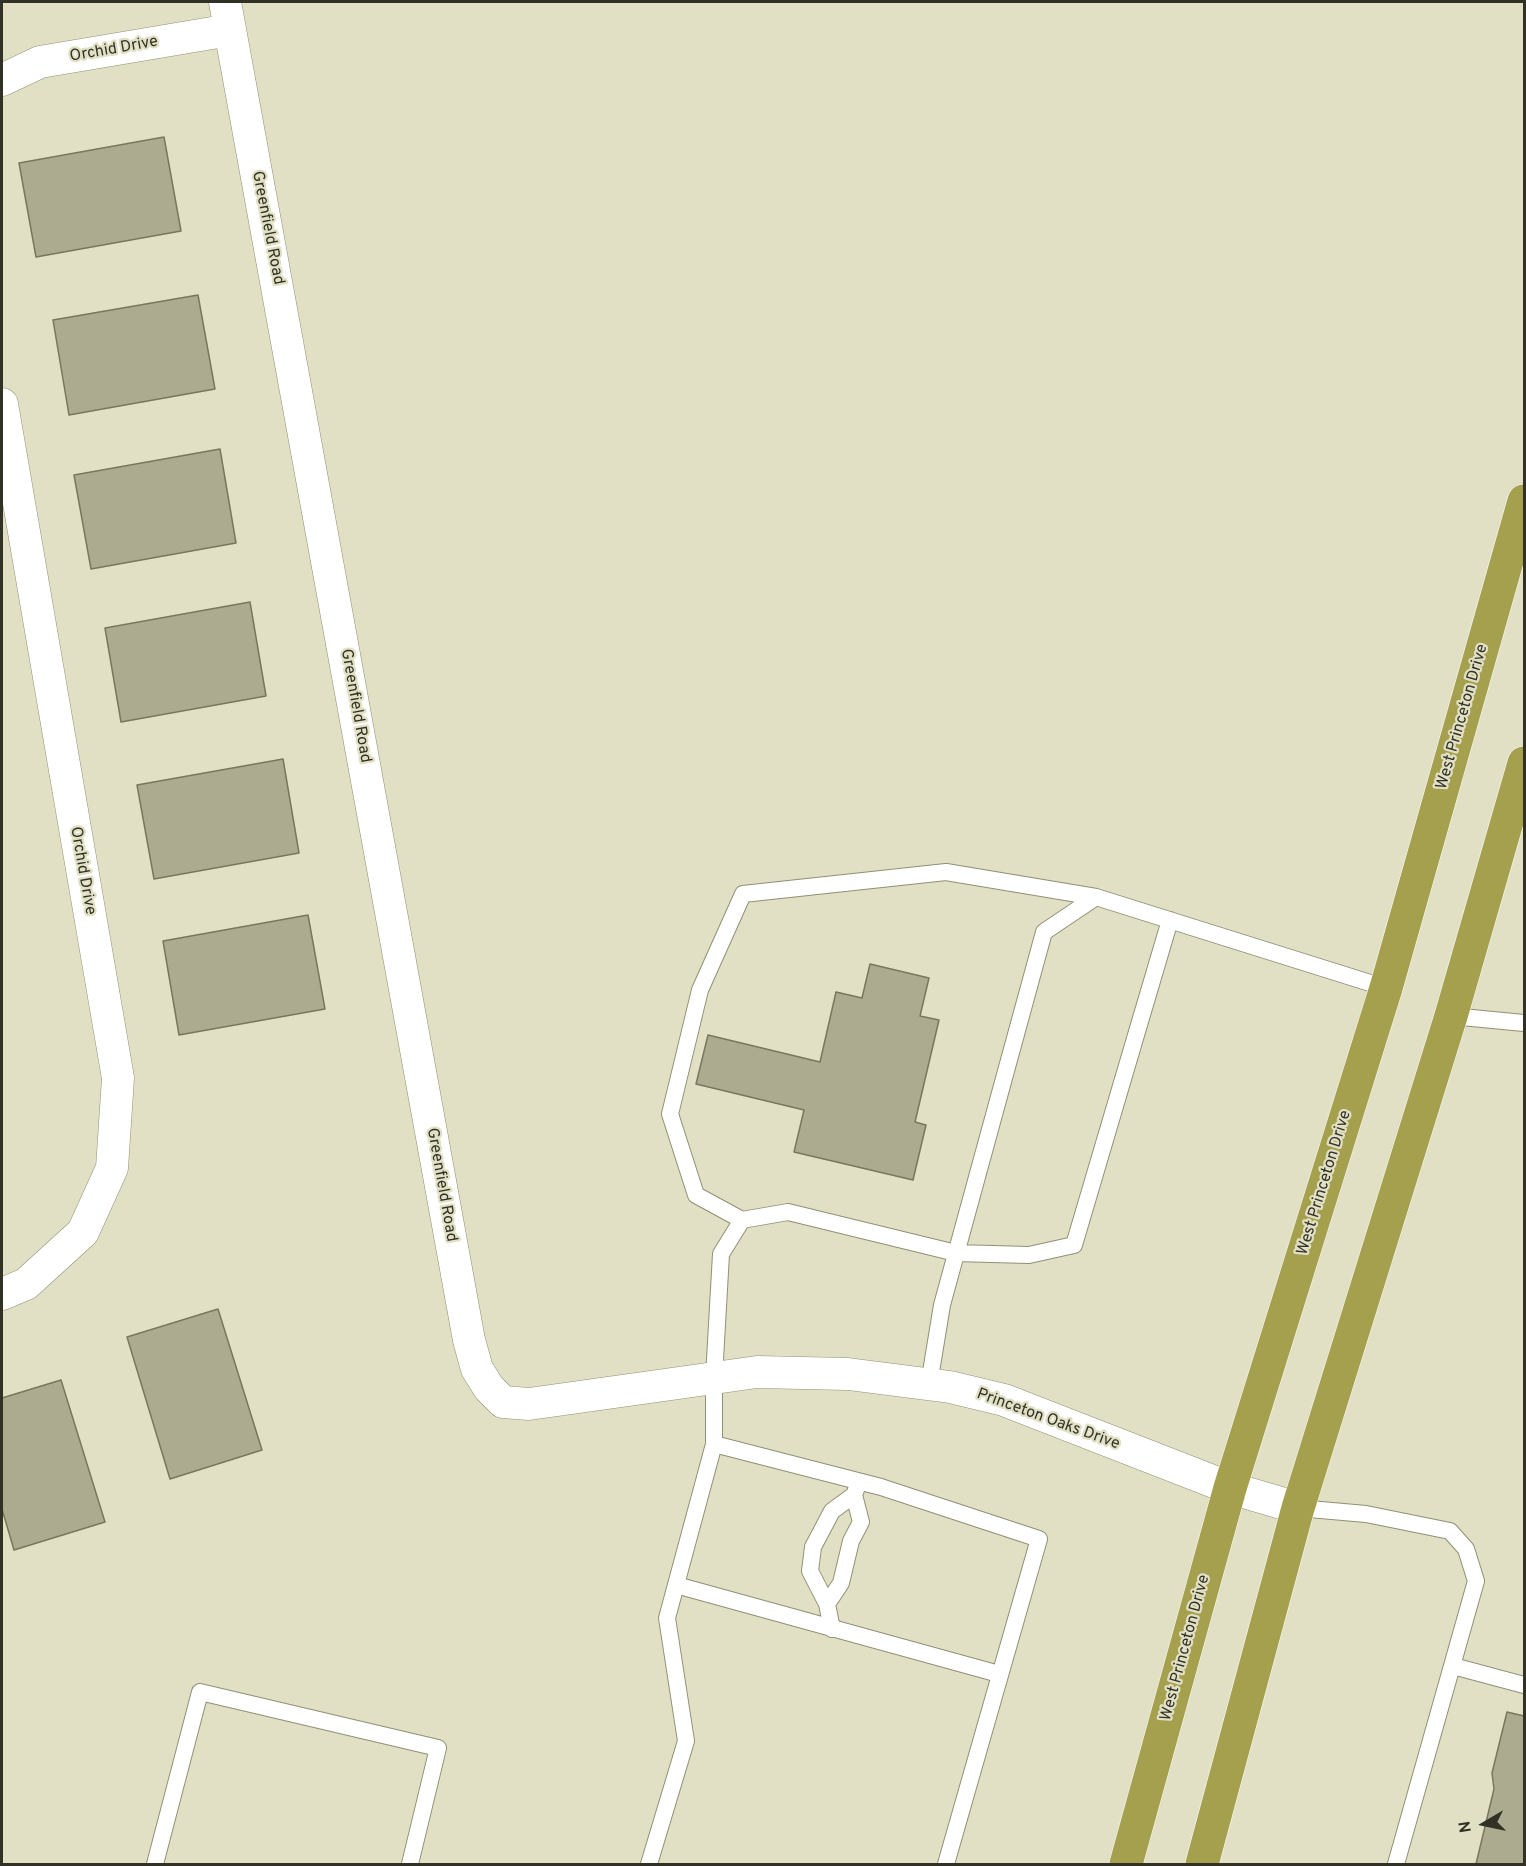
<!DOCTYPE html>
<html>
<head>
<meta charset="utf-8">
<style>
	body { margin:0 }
	#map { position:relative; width:1526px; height:1866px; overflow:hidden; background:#e1e0c4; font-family:Overpass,sans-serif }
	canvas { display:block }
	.frame { position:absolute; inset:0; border:3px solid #323126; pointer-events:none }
	.north { position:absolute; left:1454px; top:1794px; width:60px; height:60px; -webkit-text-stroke:4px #e1e0c4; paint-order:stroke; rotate:261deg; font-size:16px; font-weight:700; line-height:24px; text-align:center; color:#323126 }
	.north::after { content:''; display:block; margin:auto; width:21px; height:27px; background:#323126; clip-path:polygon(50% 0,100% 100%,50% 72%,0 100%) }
</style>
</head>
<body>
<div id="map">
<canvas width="1526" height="1866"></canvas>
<div class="frame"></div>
<div class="north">N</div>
</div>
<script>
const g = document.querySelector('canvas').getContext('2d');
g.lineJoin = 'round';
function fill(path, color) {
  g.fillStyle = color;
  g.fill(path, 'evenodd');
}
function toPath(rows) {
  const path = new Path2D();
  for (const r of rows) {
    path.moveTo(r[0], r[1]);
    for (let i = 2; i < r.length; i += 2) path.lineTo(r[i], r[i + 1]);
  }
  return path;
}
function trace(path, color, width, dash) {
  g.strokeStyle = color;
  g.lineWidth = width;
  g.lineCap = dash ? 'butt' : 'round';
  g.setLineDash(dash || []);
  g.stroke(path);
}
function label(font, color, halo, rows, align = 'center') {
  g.font = font + ' Overpass,sans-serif';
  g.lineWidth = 4.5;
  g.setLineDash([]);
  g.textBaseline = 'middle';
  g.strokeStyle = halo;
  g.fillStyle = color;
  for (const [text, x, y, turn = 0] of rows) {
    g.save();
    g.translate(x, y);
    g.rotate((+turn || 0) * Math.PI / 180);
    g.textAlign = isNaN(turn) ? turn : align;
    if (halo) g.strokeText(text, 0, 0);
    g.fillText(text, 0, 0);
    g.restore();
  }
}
const building = toPath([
	[164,137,181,231,36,257,19,163,164,137],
	[198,295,215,389,69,415,53,320,198,295],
	[220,449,236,543,91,569,74,475,220,449],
	[250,602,266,696,121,722,105,628,250,602],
	[283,759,299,853,154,879,137,785,283,759],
	[308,915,325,1009,179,1035,163,941,308,915],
	[870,964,929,978,920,1016,939,1020,915,1122,926,1125,913,1180,794,1152,804,1110,696,1084,708,1035,820,1062,836,992,862,998,870,964],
	[218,1309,262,1450,170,1479,127,1337,218,1309],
	[61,1380,105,1522,14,1550,2,1509,2,1398,61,1380],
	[1507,1712,1524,1716,1524,1864,1476,1864,1494,1789,1492,1773,1507,1712]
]);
const lane = toPath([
	[1451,1016,1524,1023],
	[742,1220,696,1195,670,1114,700,990,743,894,946,872,1096,897],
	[929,1384,942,1305,1044,932,1096,897,1386,988],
	[714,1444,714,1377,721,1254,742,1220,788,1212,956,1253,1029,1255,1074,1245,1170,920],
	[1298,1508,1366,1514,1450,1531,1466,1549,1476,1581,1396,1864],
	[676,1585,999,1674],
	[827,1604,841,1583,851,1541,861,1522,854,1495],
	[832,1629,827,1604,810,1571,813,1547,832,1511,854,1495,859,1482],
	[1453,1666,1524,1685],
	[155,1864,200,1692,438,1748,410,1864],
	[649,1864,686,1741,667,1618,714,1444,881,1487,1039,1539,946,1864]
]);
const street = toPath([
	[225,2,469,1340,477,1369,489,1388,503,1402,529,1404,757,1372,848,1374,950,1387,1004,1400,1230,1488,1298,1508],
	[2,80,40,62,230,30],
	[2,404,118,1078,112,1168,83,1232,26,1284,2,1294]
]);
const highway = toPath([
	[1126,1864,1230,1488,1386,988,1524,501],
	[1202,1864,1298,1508,1451,1016,1524,763]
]);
const streetNames = [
	["Orchid Drive",114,50,-10],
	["Greenfield Road",267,228,79],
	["Greenfield Road",355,706,80],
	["West Princeton Drive",1463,717,-74],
	["Orchid Drive",82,871,80],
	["West Princeton Drive",1325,1183,-73],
	["Greenfield Road",441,1185,80],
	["Princeton Oaks Drive",1048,1420,20],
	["West Princeton Drive",1186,1648,-75]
];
fill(building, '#acab90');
trace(building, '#78775e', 1.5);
trace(lane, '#919076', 18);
trace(street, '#919076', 33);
trace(highway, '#fff', 34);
trace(lane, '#fff', 16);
trace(street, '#fff', 32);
trace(highway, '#a5a04d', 33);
label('16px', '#323126', '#e1e0c4', streetNames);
</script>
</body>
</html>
